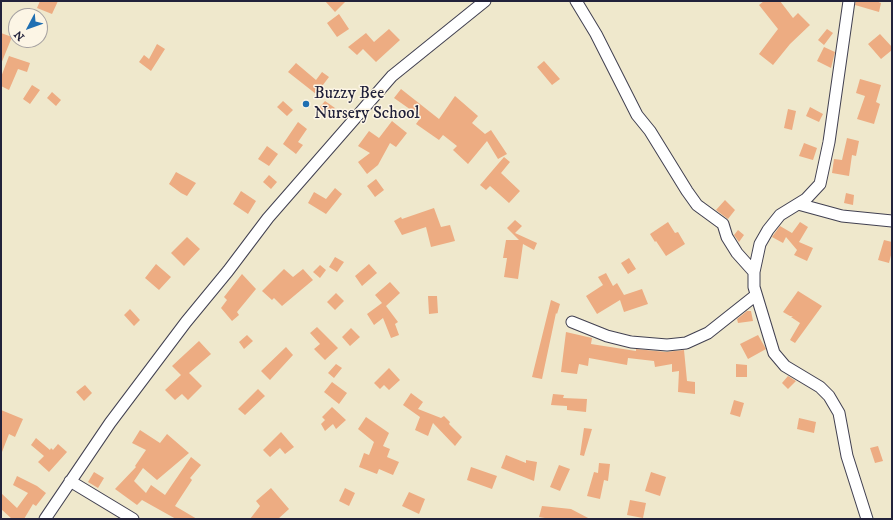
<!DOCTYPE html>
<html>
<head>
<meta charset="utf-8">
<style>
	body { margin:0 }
	#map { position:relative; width:893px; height:520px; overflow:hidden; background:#efe8cc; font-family:"IM FELL DW Pica",serif }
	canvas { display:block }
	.frame { position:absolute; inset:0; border:2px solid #22223b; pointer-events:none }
	.north { position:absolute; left:8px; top:8px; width:40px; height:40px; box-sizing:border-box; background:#fcf5e5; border:1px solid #a5a1a1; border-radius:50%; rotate:229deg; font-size:11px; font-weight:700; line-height:16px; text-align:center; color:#22223b }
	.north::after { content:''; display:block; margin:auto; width:14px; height:18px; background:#1f6fb2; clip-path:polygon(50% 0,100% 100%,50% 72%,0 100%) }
</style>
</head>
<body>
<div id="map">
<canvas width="893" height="520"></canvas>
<div class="frame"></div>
<div class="north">N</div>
</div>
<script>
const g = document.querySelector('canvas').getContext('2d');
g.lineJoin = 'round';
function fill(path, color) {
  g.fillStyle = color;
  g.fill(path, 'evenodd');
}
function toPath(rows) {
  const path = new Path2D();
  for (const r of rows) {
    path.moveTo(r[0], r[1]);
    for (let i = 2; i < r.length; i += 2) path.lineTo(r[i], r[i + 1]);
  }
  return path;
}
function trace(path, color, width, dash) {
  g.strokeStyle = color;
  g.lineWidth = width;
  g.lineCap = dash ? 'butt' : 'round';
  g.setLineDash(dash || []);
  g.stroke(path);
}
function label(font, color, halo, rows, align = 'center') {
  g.font = font + ' "IM FELL DW Pica",serif';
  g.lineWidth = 3;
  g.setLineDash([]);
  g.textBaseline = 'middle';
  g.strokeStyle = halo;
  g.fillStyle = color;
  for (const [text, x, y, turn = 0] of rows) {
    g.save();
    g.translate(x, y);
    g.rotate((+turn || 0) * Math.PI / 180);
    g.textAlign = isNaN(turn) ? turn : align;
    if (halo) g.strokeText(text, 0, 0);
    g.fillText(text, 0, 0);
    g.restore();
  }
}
const building = toPath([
	[40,1,58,1,52,14,37,8],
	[325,1,346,1,335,12],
	[764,1,780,1,793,18,798,13,810,25,790,44,773,65,759,54,778,29,759,5],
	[856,1,876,1,881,3,879,12,855,5],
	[339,14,349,29,337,37,327,23],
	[389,29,400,40,376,62,363,49,357,55,348,47,366,33,374,42],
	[827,29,833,33,824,45,818,40],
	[1,33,12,37,1,64],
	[880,34,892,47,892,50,881,59,868,44],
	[157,44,165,49,151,71,139,62,144,55,149,59],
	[824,47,835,52,831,68,817,61],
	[9,56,30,63,27,72,18,69,9,90,1,86,1,77],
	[544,61,560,79,552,85,537,67],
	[296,63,316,80,322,72,329,77,316,94,288,72],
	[860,79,881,85,876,102,880,104,874,124,857,119,865,96,856,93],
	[32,85,40,90,30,104,23,99],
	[401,89,439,119,455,96,478,116,472,123,485,134,491,130,507,154,498,159,487,141,468,164,453,150,457,146,443,135,439,140,416,124,421,117,394,98],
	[52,92,61,100,56,106,47,98],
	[283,101,293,110,287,116,277,107],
	[325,101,335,108,329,117,318,109],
	[810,107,823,114,819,122,806,116],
	[788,109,796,111,792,130,784,128],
	[392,121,407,133,396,147,390,143,378,165,367,174,358,162,370,153,358,146,369,131,379,138],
	[298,122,307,129,298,142,303,145,296,154,283,144],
	[847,138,859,141,856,156,852,155,849,176,832,173,834,159,842,160],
	[804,143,817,148,813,160,799,156],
	[267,146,278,154,269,166,258,159],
	[504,157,510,162,501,173,520,191,509,203,490,186,486,190,480,185],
	[176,172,196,183,187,196,181,193,169,184],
	[269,175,277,182,271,189,263,182],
	[376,179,384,190,375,197,367,186],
	[335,188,342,194,326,214,308,203,314,192,326,199],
	[241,191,256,201,248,214,233,204],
	[846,193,854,195,853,205,844,203],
	[725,200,735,210,728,219,716,210],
	[434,208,441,227,450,225,455,241,431,247,426,227,402,235,394,221,401,217,402,219],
	[515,220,522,226,515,233,537,243,534,250,523,244,518,279,504,277,507,258,503,258,506,240,519,240,507,228],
	[668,222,675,233,678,232,685,244,666,256,656,241,655,242,650,234],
	[800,222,808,227,799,242,813,248,807,261,794,255,797,250,786,237,783,243,772,237,780,226,792,233],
	[738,230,744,235,739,242,734,235],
	[187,237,200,249,184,266,171,253],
	[884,240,892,242,892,251,889,263,878,260],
	[335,257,344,262,337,272,329,267],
	[629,258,636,269,628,274,621,263],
	[156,264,171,277,159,290,145,278],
	[369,264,377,273,362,286,355,276],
	[320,265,326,270,320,278,313,272],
	[284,269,293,277,303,269,313,280,282,306,274,298,272,300,262,291],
	[606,273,613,286,617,283,624,295,642,289,648,304,624,312,620,300,597,314,586,296,603,285,598,277],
	[242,274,256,289,237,312,239,315,232,321,221,308,227,300,224,297],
	[390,282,400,293,386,306,398,322,395,324,399,335,391,338,383,318,374,325,367,314,382,303,375,295],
	[798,291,822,306,795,343,790,340,800,323,791,317,793,316,790,316,783,312],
	[336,293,344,301,335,310,327,302],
	[428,296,437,296,438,313,429,314],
	[551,300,560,304,557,314,556,313,542,379,532,377],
	[130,309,140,320,134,326,124,315],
	[747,311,751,311,753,321,738,323,737,319],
	[317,327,338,348,325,360,314,349,320,344,310,333],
	[351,328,360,337,350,346,342,337],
	[566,332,592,338,591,344,636,351,636,349,666,352,684,350,687,381,695,382,695,394,678,392,679,371,672,372,672,364,655,367,654,361,628,358,627,365,589,358,588,366,579,364,577,374,561,372],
	[247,335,253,341,244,349,239,342],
	[758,335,766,349,748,359,740,344],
	[199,341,211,354,189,373,202,386,188,400,182,394,175,400,165,390,181,375,172,366],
	[286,347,293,355,270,380,261,371],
	[336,364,342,368,334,378,328,373],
	[736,364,747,365,747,377,736,377],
	[389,368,400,380,389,390,384,385,380,389,374,383],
	[788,376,796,381,788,389,782,383],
	[332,382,347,393,339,404,324,392],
	[85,385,92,393,84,401,76,392],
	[258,389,265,396,245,415,238,409],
	[411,393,423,402,418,409,441,418,444,416,450,422,449,424,462,437,455,446,433,423,428,436,415,430,420,417,403,405],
	[553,394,564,395,563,398,587,399,586,412,567,410,567,406,551,405],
	[734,400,744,403,740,417,730,414],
	[332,407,346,420,336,429,333,424,325,431,321,424,325,420,322,417],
	[1,410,23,419,15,437,9,434,2,452],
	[366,417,389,433,383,446,390,449,387,457,399,462,393,475,379,469,377,474,359,467,364,453,369,455,374,442,358,429],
	[799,418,816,422,814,433,797,429],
	[584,428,592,429,584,456,580,455],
	[140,430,160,443,167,434,189,453,157,480,143,468,134,481,146,493,151,485,165,495,191,457,201,465,190,478,192,480,175,506,197,519,176,519,142,500,137,505,115,489,136,467,135,466,146,450,132,443],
	[281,432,294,447,285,454,280,448,270,457,263,450],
	[36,438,50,450,51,448,53,450,58,444,67,452,49,472,38,462,44,456,31,445],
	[878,446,883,461,875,463,870,448],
	[506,455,526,463,526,460,537,462,534,481,501,468],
	[599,463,610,464,608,481,604,480,600,499,587,496,594,472,598,473],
	[559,465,570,469,560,491,550,487],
	[471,467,497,476,492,489,467,480],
	[94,472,104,478,98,488,88,482],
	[651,472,666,477,660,496,645,491],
	[17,476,37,486,46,493,36,506,33,504,24,519,12,519,1,509,1,493,17,508,28,493,13,485],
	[271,488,289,509,278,519,250,519,260,506,256,501],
	[345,488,355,493,349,506,339,501],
	[409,492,425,499,419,514,402,506],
	[630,500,646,503,643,518,627,515],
	[542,506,571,509,590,519,551,519,539,517]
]);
const minor = toPath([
	[576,1,596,34,637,115,650,131,687,191,697,205,723,224,727,237,737,253,754,272],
	[849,1,829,142,820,184,806,199,780,215,768,230,760,244,754,272,754,287,774,353,785,366,820,387,829,396,839,413,847,456,867,519],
	[798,204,842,216,892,221],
	[572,322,607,336,631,342,667,345,686,343,708,333,756,295],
	[70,481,133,519],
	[45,519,110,423,186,322,228,271,268,218,392,76,485,1]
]);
const markers = [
	[306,104,4,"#1f6fb2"]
];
const poiNames = [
	["Buzzy Bee",314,94],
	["Nursery School",314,114]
];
fill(building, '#edac82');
trace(minor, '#414051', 13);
trace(minor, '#fff', 11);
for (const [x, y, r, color] of markers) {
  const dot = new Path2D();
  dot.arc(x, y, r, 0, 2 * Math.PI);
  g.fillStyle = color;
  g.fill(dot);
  trace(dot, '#fcf5e5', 1.5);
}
label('17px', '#22223b', '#fcf5e5', poiNames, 'left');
</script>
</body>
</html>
